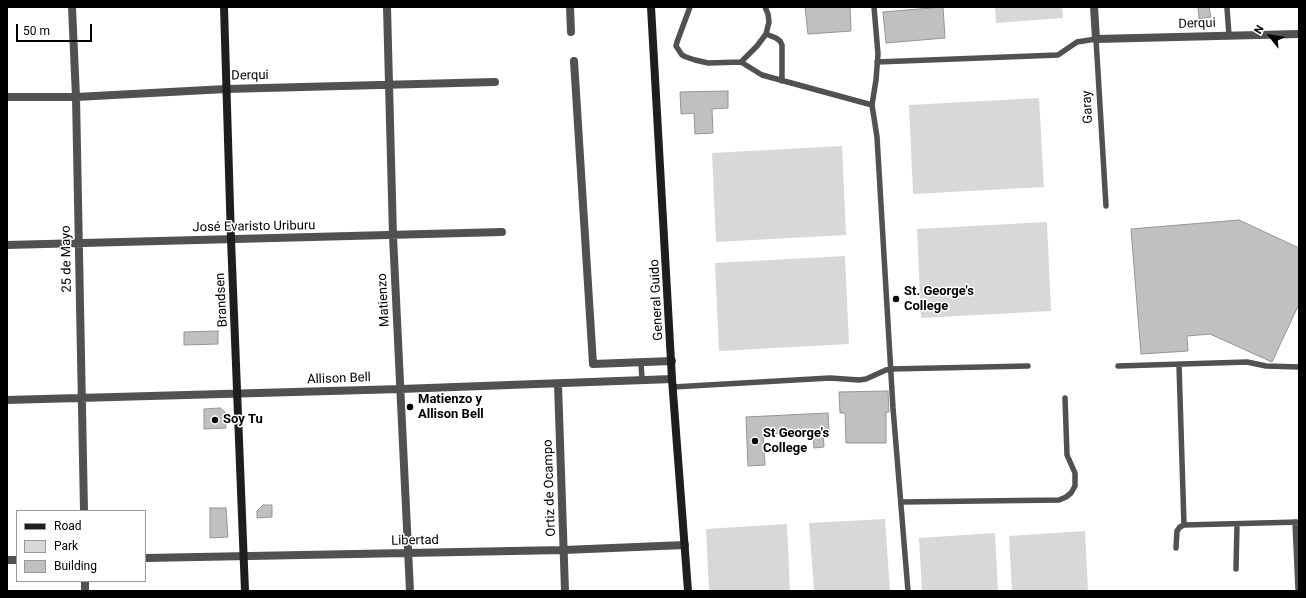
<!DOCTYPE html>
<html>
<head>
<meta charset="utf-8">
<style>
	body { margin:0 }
	#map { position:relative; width:1306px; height:598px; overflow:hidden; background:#fff; font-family:Roboto,sans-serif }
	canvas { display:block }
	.frame { position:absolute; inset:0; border:8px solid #000; pointer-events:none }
	.legend { position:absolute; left:16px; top:510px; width:130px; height:72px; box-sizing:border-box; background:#fff; border:1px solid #999; margin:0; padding:5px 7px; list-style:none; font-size:12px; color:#000 }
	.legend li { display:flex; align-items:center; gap:8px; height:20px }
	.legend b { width:20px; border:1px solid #999 }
	.north { position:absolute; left:1250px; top:16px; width:40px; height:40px; -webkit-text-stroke:3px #fff; paint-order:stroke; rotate:300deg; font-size:11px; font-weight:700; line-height:16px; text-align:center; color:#000 }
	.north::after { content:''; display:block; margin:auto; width:14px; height:18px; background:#000; clip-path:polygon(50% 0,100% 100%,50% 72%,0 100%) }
	.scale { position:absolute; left:16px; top:24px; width:76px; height:18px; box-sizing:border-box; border:2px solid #000; border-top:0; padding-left:5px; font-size:12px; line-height:14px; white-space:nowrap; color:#000; -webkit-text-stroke:3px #fff; paint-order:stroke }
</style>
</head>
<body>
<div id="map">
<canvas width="1306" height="598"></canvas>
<div class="frame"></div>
<ul class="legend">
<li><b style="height:5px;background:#1e1e1e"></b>Road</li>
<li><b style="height:11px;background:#d8d8d8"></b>Park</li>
<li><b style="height:11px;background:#c0c0c0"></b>Building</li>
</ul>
<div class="north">N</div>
<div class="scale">50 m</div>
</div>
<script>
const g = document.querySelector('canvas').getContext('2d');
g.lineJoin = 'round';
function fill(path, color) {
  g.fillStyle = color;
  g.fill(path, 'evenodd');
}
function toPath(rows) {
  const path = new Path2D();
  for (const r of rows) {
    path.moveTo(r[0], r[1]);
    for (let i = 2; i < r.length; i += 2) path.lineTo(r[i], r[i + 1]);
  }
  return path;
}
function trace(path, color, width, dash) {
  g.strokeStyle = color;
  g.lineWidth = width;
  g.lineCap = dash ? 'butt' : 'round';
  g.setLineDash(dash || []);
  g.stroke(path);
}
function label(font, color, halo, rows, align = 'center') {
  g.font = font + ' Roboto,sans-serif';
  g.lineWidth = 3;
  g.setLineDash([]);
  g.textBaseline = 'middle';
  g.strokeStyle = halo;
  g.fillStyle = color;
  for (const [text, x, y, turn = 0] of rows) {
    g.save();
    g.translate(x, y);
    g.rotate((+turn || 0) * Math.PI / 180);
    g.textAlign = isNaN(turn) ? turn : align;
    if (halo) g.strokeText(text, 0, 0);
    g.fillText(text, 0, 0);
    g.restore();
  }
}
const green = toPath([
	[995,7,1062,7,1063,18,996,23],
	[1039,98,1044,187,913,194,909,105],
	[842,146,846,235,716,242,712,153],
	[1047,222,1051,311,921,318,917,229],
	[845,256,849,344,719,351,715,263],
	[885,519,890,591,814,591,809,523],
	[787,524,790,591,709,591,706,529],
	[1085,531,1088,591,1012,591,1009,536],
	[995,533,998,591,922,591,919,538]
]);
const building = toPath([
	[805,7,850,7,851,31,808,34,805,7],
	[943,7,945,38,886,43,883,12,943,7],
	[1198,7,1209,7,1211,17,1199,19,1198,7],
	[728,91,728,108,712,109,713,133,695,134,694,113,681,114,680,92,728,91],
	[1239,220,1299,248,1299,304,1272,362,1210,334,1187,336,1188,351,1141,354,1131,229,1239,220],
	[218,331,218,344,184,345,184,332,218,331],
	[888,391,889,412,886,412,886,443,846,443,845,413,840,413,839,392,888,391],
	[220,408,225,412,226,428,204,429,204,409,220,408],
	[828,413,829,431,823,431,824,447,814,448,813,432,763,434,765,465,748,466,746,417,828,413],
	[263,505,272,505,272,517,257,518,257,511,263,505],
	[210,508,226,508,228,537,210,538,210,508]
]);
const service = toPath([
	[690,7,677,42,676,46,682,55,686,57,695,60,708,63,741,62,762,75,872,105],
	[874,7,878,54,876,80,872,105,877,137,893,408,908,591],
	[1227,8,1229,35],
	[766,34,776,38,780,41,782,45,782,81],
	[741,62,757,46,766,34,769,22,768,14,765,7],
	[877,62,1058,55,1077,42,1096,39,1106,206],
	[641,362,642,380],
	[1179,365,1184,525],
	[1118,366,1247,362,1266,366,1299,367],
	[673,387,830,378,859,380,866,379,886,370,891,369,1028,366],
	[901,502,1059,500,1066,497,1071,493,1075,486,1075,473,1067,455,1065,398],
	[1295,522,1298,589,1299,591],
	[1176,548,1177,531,1180,527,1184,525,1299,522],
	[1236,569,1237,524]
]);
const minor = toPath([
	[72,7,76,97,84,511],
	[387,7,393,236,410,591],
	[570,7,571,32],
	[1094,7,1096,39,1299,34],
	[574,61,593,364,672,361],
	[7,97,76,97,226,89,495,82],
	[7,245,502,232],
	[558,384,565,591],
	[7,400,401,389,672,379],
	[145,558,564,550,685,545],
	[7,560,17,560],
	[85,581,85,591]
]);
const secondary = toPath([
	[224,7,231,239,245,591],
	[651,7,672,379,688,591]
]);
const markers = [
	[896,299,4,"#000"],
	[410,407,4,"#000"],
	[215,420,4,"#000"],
	[755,441,4,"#000"]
];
const streetNames = [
	["Derqui",1197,24,-2],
	["Derqui",250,76,-1],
	["Garay",1088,107,-93],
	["José Evaristo Uriburu",254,227,-1],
	["25 de Mayo",67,259,-91],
	["Brandsen",222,300,-93],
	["Matienzo",384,300,-93],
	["General Guido",657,300,-93],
	["Allison Bell",339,379,-2],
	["Ortiz de Ocampo",550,488,-92],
	["Libertad",415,541,-1]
];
const poiNames = [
	["St. George's",904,292],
	["College",904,307],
	["Matienzo y",418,400],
	["Allison Bell",418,415],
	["Soy Tu",223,420],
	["St George's",763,434],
	["College",763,449]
];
fill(green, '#d8d8d8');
fill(building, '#c0c0c0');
trace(building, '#959595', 1);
trace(service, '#515151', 5.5);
trace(minor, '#515151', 8);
trace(secondary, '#1e1e1e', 8);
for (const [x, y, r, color] of markers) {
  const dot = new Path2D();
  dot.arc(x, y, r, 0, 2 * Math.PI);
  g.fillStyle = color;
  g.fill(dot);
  trace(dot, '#fff', 1.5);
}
label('13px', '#000', '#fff', streetNames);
label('bold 13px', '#000', '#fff', poiNames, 'left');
</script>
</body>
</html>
